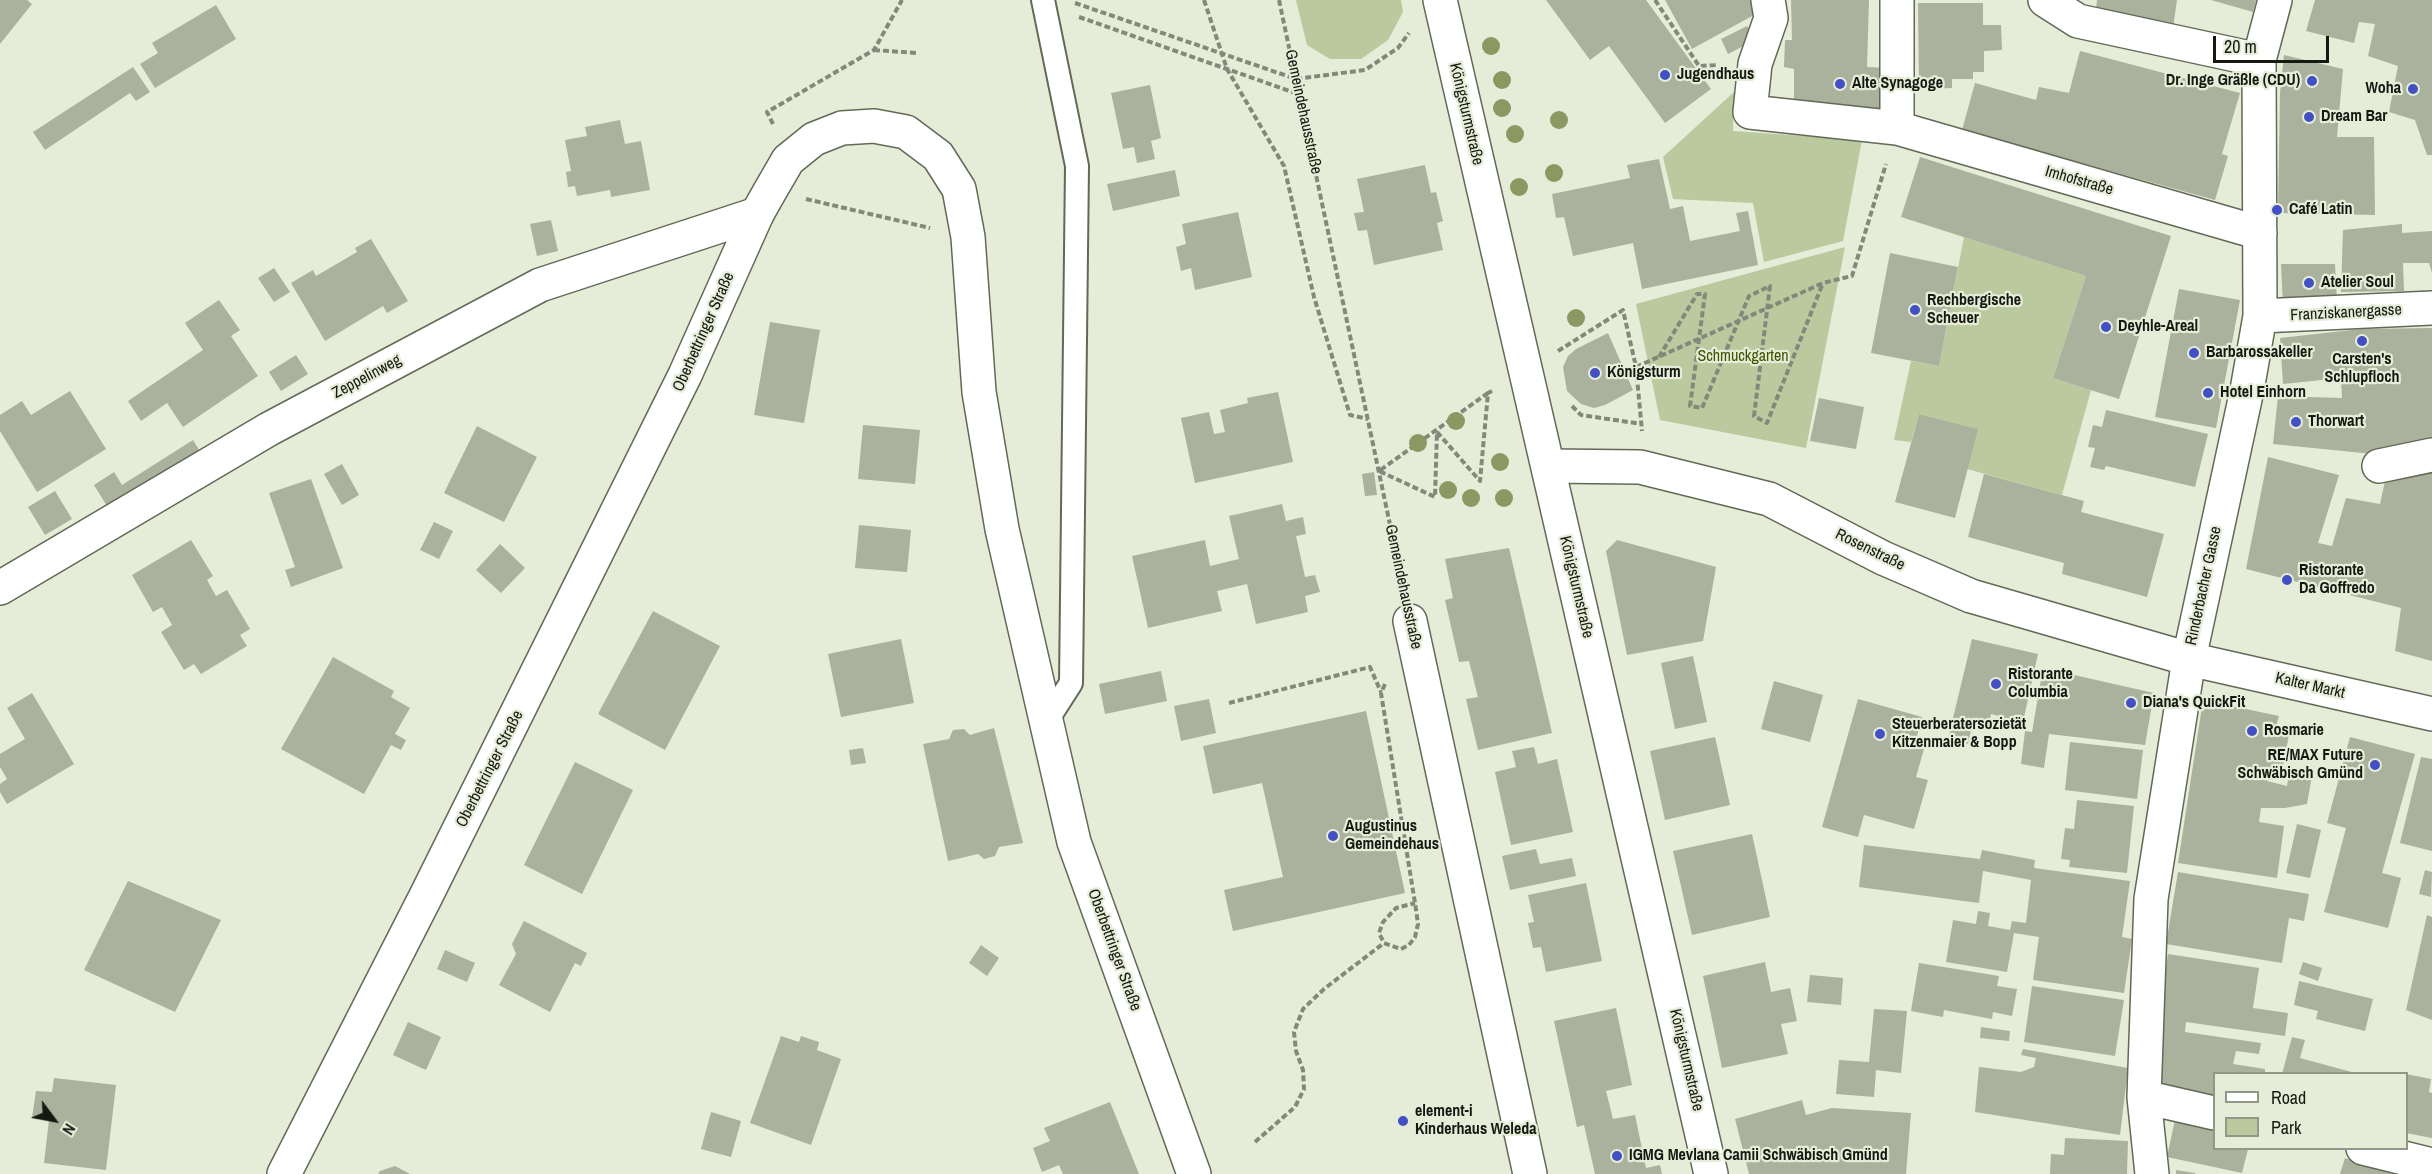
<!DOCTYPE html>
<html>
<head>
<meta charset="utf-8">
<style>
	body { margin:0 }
	#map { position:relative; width:2432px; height:1174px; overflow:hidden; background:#e5ecd7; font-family:"Archivo Narrow",sans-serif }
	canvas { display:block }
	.legend { position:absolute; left:2213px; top:1072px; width:195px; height:78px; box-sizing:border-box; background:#e5ecd7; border:2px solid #929888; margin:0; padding:8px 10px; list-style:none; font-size:18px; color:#161911 }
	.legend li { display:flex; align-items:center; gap:12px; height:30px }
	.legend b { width:30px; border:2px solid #929888 }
	.north { position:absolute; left:24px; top:1090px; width:60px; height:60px; -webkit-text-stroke:4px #e5ecd7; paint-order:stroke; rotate:122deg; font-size:16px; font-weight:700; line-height:24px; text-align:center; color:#161911 }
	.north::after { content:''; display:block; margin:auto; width:21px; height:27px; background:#161911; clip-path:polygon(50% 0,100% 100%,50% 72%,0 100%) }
	.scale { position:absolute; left:2213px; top:36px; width:116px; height:27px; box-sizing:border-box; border:3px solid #161911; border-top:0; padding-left:8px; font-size:18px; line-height:21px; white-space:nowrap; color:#161911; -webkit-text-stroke:4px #e5ecd7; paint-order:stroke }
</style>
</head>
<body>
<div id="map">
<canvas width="2432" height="1174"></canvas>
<ul class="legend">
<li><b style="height:8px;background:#fff"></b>Road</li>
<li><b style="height:16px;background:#bbc99f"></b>Park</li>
</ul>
<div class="north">N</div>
<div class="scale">20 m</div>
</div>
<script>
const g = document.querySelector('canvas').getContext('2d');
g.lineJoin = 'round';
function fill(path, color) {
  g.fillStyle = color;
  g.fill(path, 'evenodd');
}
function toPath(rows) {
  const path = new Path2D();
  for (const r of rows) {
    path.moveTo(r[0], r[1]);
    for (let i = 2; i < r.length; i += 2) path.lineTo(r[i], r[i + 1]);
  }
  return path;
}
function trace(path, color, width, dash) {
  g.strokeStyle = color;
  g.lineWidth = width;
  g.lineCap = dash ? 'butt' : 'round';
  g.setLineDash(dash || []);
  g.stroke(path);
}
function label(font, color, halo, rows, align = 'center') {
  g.font = font + ' "Archivo Narrow",sans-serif';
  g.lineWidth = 4.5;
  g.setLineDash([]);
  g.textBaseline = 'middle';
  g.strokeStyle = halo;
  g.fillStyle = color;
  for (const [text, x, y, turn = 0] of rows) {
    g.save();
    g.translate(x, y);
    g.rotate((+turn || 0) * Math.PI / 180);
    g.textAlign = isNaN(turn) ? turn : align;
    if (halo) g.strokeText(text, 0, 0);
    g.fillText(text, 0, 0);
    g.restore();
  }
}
const green = toPath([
	[1296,0,1401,0,1403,12,1388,40,1361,59,1330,59,1307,45],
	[1734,92,1733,131,1862,140,1843,241,1764,262,1753,203,1673,199,1663,157],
	[1964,237,2086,276,2053,378,2091,390,2062,495,1967,469,1977,429,1919,414,1911,442,1894,440,1911,361,1939,366],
	[1845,247,1806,448,1660,420,1636,304]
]);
const building = toPath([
	[0,0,27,0,32,4,0,44],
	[1546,0,1646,0,1711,89,1665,123,1609,46,1590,60],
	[1665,0,1757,0,1763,10,1692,49],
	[1791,0,1869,0,1867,67,1888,68,1885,110,1794,100,1794,69,1784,67,1785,40,1792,40],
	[2097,0,2177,0,2173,28,2095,17],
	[2211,0,2256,0,2253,12],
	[2315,0,2432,0,2432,155,2427,155,2415,120,2389,112,2398,66,2368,56,2375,24,2359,22,2354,43,2306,31],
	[1918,3,1983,3,1983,25,2001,25,2002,50,1984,51,1984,72,1973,72,1973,79,1952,79,1952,88,1919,89],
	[216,5,236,39,155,88,140,64,158,53,152,43],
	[1747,26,1755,40,1728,54,1721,39],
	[2080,51,2240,93,2222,154,2228,156,2215,200,1962,130,1975,83,2036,100,2039,87,2069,93],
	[2284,55,2343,69,2337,137,2374,137,2375,215,2278,213,2280,93],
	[133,67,150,92,136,101,130,93,45,150,33,132],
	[1150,85,1161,138,1151,141,1155,159,1137,163,1134,147,1123,149,1111,93],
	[620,120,625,144,641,141,650,190,611,197,610,190,577,196,575,186,568,187,566,172,571,171,565,140,587,136,585,127],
	[1920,157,2171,236,2119,399,2053,378,2086,276,1901,217],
	[1659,159,1670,209,1683,206,1690,241,1740,231,1736,213,1748,211,1758,265,1642,289,1633,243,1573,256,1564,217,1556,218,1552,194,1630,178,1627,165],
	[1425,165,1431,193,1436,192,1443,221,1437,223,1443,250,1374,265,1367,230,1358,231,1354,213,1364,212,1357,179],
	[1175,170,1180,196,1113,211,1107,184],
	[1238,212,1252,277,1195,290,1191,268,1181,271,1176,247,1186,244,1182,224],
	[551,220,558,251,537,256,530,224],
	[2402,224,2402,233,2432,231,2432,273,2429,263,2403,263,2404,291,2341,292,2343,230],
	[371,239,408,301,387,313,383,306,325,341,291,283,313,270,316,276,357,252,355,248],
	[1890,253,1958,267,1939,366,1871,353],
	[2281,264,2335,264,2337,301,2283,306],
	[274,268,290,292,274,302,258,278],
	[2179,289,2240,300,2216,428,2155,417],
	[219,300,240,330,231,336,258,376,183,427,167,403,141,421,128,401,203,350,185,323],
	[770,322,820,330,804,423,754,415],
	[2432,328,2432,448,2383,455,2273,444,2278,396,2342,398,2341,378,2283,384,2280,338,2361,329],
	[1608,333,1633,390,1605,405,1594,408,1581,404,1567,391,1563,367,1568,356,1576,349],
	[296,355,308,374,281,391,269,372],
	[70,391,106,449,37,492,0,431,0,415,22,401,31,415],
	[1278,392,1293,462,1195,483,1181,418,1209,412,1214,434,1225,432,1220,410,1248,403,1247,398],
	[1819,398,1864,407,1856,449,1810,441],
	[2106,410,2208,434,2195,487,2106,466,2104,470,2090,467,2095,448,2088,447,2093,425,2102,427],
	[1919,414,1978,429,1955,518,1895,502],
	[863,425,920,430,915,484,858,479],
	[477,426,537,457,504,522,444,493],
	[193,440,201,453,110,511,94,485,114,472,122,485],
	[2268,457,2339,475,2318,543,2332,546,2346,498,2380,504,2387,472,2432,469,2432,661,2395,651,2401,608,2246,569],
	[342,464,359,495,342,505,324,474],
	[1374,472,1377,495,1365,496,1362,474],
	[1984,474,2084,501,2081,512,2164,534,2147,597,2062,574,2064,563,1968,537],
	[311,479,343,568,291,587,285,570,295,567,269,493],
	[55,491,72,519,45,535,28,507],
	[1282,504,1286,521,1303,517,1306,534,1296,536,1305,577,1315,575,1320,592,1305,596,1308,612,1256,624,1247,584,1217,591,1222,611,1148,628,1132,556,1205,540,1210,566,1239,559,1229,516],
	[434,522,453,531,439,559,420,550],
	[859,525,911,530,907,572,855,568],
	[191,540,213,576,207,580,216,596,227,590,250,629,240,635,247,646,201,674,194,664,184,670,161,632,172,625,162,607,153,612,132,575],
	[1617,540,1716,567,1703,641,1627,655,1606,551],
	[500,544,525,568,501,593,476,570],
	[1509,548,1552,733,1478,750,1466,699,1478,697,1469,661,1459,662,1445,600,1453,598,1445,559],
	[653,611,720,646,665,750,598,714],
	[901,639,914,703,841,717,828,654],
	[1972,639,2038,654,2021,731,2001,726,2003,717,1991,714,1989,725,1973,721,1968,744,1948,739],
	[1693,656,1707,722,1675,729,1661,663],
	[333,657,394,691,391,697,410,708,395,734,406,740,401,750,391,745,364,794,281,749],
	[2043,668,2154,693,2145,745,2049,734,2044,768,2021,764,2025,731,2032,732],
	[1161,671,1167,701,1105,714,1099,684],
	[1774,681,1823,695,1810,742,1761,729],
	[32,693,74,764,7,804,0,792,0,784,7,779,0,767,0,754,25,739,7,708],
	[1209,699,1216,733,1181,741,1174,706],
	[1858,699,1922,717,1916,740,1926,742,1916,777,1928,780,1914,829,1864,815,1858,837,1822,827],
	[2203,700,2279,716,2274,733,2289,735,2282,771,2270,769,2267,781,2287,786,2290,768,2313,770,2307,804,2285,808,2261,808,2259,822,2284,826,2277,878,2178,863],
	[1366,711,1405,893,1233,931,1224,890,1283,877,1262,783,1213,794,1203,746],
	[994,728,1023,843,999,847,995,856,984,859,978,854,948,861,923,744,949,739,953,730,964,729,970,735],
	[1715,737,1730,805,1665,820,1650,751],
	[2350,737,2415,754,2382,873,2401,878,2388,928,2324,912,2346,828,2327,823],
	[2070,742,2143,750,2137,799,2065,790],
	[1534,747,1538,764,1557,759,1573,832,1511,845,1495,772,1516,767,1512,751],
	[863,748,866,763,851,765,849,750],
	[2421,757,2432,759,2432,851,2400,843],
	[575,762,633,790,582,894,524,865],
	[2077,800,2134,806,2127,873,2069,867,2070,860,2061,859,2065,828,2074,829],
	[2297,824,2321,830,2310,878,2286,873],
	[1752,834,1770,917,1692,935,1673,851],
	[1864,845,1980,859,1982,850,2035,860,2034,868,2130,881,2122,937,2132,939,2124,993,2033,980,2039,937,2014,933,2007,972,1946,962,1953,920,1976,924,1978,911,1990,913,1988,926,2010,930,2012,921,2026,923,2031,880,1983,871,1979,903,1859,887],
	[1536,849,1540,864,1572,858,1576,876,1510,890,1502,856],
	[2425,870,2432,872,2431,897,2419,894],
	[2178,872,2309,894,2304,921,2289,918,2282,963,2166,944],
	[128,881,221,920,175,1012,84,970],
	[1586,883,1602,961,1546,972,1541,947,1533,948,1528,923,1534,922,1528,895],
	[2427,915,2432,917,2432,1020,2406,1010],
	[524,921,587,953,581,966,575,963,550,1012,499,985,516,954,512,944],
	[981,945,999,958,987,976,969,963],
	[445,950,475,963,467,982,437,969],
	[2168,954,2259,968,2253,1008,2288,1013,2285,1036,2186,1022,2185,1032,2261,1043,2259,1054,2236,1051,2233,1064,2265,1069,2265,1074,2214,1074,2214,1100,2148,1089],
	[1765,962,1771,992,1790,988,1797,1021,1781,1024,1788,1054,1722,1068,1703,976],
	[2303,962,2322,968,2318,981,2299,974],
	[1919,963,1999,976,1997,986,2017,989,2012,1016,1993,1012,1992,1019,1944,1010,1943,1017,1911,1011],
	[1810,975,1843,978,1841,1005,1807,1002],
	[2299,981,2373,999,2365,1031,2316,1019,2318,1011,2294,1005],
	[2032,986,2124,1000,2115,1056,2024,1042],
	[1616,1008,1632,1085,1606,1091,1613,1119,1635,1115,1646,1168,1660,1165,1662,1174,1595,1174,1584,1125,1577,1127,1554,1021],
	[1874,1009,1907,1011,1901,1073,1876,1070,1874,1097,1836,1094,1839,1060,1869,1062],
	[408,1022,441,1037,426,1070,393,1055],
	[1981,1027,2010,1031,2009,1041,1980,1038],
	[781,1036,799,1042,801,1036,819,1042,817,1050,841,1059,811,1145,750,1123],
	[2292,1037,2305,1040,2300,1058,2359,1074,2282,1074],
	[2023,1049,2128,1068,2120,1135,1975,1112,1979,1067,2021,1072,2034,1067,2036,1058,2021,1055],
	[2406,1074,2431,1079,2429,1092,2432,1093,2432,1138,2406,1133],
	[54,1078,116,1085,106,1170,44,1163,49,1120,32,1118,36,1091,52,1092],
	[1802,1100,1806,1115,1832,1108,1911,1113,1906,1174,1749,1174,1735,1119],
	[1110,1102,1139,1174,1063,1174,1059,1165,1042,1172,1033,1148,1050,1141,1044,1128],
	[711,1112,741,1121,731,1157,701,1149],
	[2176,1115,2214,1123,2214,1149,2248,1149,2242,1173,2167,1157],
	[2065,1138,2128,1141,2127,1174,2050,1174,2051,1154,2064,1155],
	[2345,1158,2395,1173,2395,1174,2340,1174],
	[395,1166,410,1174,378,1174,380,1171],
	[2176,1170,2195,1173,2195,1174,2176,1174]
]);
const path = toPath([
	[1204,0,1227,69,1284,166,1314,297,1350,415,1368,419],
	[1279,0,1403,586],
	[1655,0,1699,66,1718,65],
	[1075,3,1296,79,1365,70,1398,48,1409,33],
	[1079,17,1298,94],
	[874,50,917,53],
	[773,124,767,112,874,50,902,0],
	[806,199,930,228],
	[1558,351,1623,310,1636,367,1642,431],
	[1659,357,1697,294,1705,294,1690,406,1702,408,1749,296,1770,286,1754,416,1767,423,1823,283],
	[1636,367,1823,283,1852,276,1886,164],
	[1488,393,1379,471,1435,497,1437,432,1480,481,1488,393,1492,391],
	[1572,406,1581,415,1642,424],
	[1385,684,1381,693,1415,903,1418,924,1415,937,1409,945,1401,949,1384,943,1379,933,1383,922,1396,908,1415,903],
	[1229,703,1370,667,1381,692],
	[1255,1142,1295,1107,1304,1089,1303,1070,1296,1051,1294,1032,1303,1009,1324,989,1384,943]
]);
const lane = toPath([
	[1043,0,1077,166,1071,683,1046,722]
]);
const street = toPath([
	[1768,0,1771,18,1755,64,1750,112,1897,128,2260,233],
	[2045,0,2078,21,2259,60],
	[1897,128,1897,0],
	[2260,316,2432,308],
	[1548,466,1640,467,1769,499,1883,558,1971,596,2189,659,2432,714],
	[2379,466,2432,455],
	[0,588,269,429,540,285,757,214],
	[1410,621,1530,1174],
	[2144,1097,2214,1113],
	[2363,1148,2432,1165],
	[2152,1174,2144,1097,2151,899,2189,659,2247,390,2260,316,2259,60,2275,0]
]);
const secondary = toPath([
	[1440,0,1711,1174],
	[284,1174,425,898,685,375,757,214,770,191,788,160,814,139,842,128,874,126,906,132,938,156,959,189,968,237,979,392,1002,529,1074,842,1194,1174]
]);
const trees = [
	[1491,46],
	[1502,80],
	[1502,108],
	[1559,120],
	[1515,134],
	[1554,173],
	[1519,187],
	[1576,318],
	[1456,421],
	[1418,443],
	[1500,462],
	[1448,490],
	[1471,498],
	[1504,498]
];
const markers = [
	[1665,75,6,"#4250c4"],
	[2312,81,6,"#4250c4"],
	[1840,84,6,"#4250c4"],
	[2413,89,6,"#4250c4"],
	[2309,117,6,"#4250c4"],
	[2277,210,6,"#4250c4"],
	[2309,283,6,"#4250c4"],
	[1915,310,6,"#4250c4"],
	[2106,327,6,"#4250c4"],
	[2362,341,6,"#4250c4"],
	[2194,353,6,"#4250c4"],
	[1595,373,6,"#4250c4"],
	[2208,393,6,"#4250c4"],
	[2296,422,6,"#4250c4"],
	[2287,580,6,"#4250c4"],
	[1996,684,6,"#4250c4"],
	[2131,703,6,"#4250c4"],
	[2252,731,6,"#4250c4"],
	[1880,734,6,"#4250c4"],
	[2375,765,6,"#4250c4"],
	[1333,836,6,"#4250c4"],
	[1403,1121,6,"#4250c4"],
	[1617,1156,6,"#4250c4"]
];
const poiNames = [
	["Jugendhaus",1677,75],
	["Dr. Inge Gräßle (CDU)",2300,81,"right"],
	["Alte Synagoge",1852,84],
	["Woha",2401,89,"right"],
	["Dream Bar",2321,117],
	["Café Latin",2289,210],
	["Atelier Soul",2321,283],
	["Rechbergische",1927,301],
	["Scheuer",1927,319],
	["Deyhle-Areal",2118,327],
	["Barbarossakeller",2206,353],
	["Carsten's",2362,360,"center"],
	["Schlupfloch",2362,378,"center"],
	["Königsturm",1607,373],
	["Hotel Einhorn",2220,393],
	["Thorwart",2308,422],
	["Ristorante",2299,571],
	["Da Goffredo",2299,589],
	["Ristorante",2008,675],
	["Columbia",2008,693],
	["Diana's QuickFit",2143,703],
	["Steuerberatersozietät",1892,725],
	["Kitzenmaier & Bopp",1892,743],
	["Rosmarie",2264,731],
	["RE/MAX Future",2363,756,"right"],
	["Schwäbisch Gmünd",2363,774,"right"],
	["Augustinus",1345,827],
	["Gemeindehaus",1345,845],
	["element-i",1415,1112],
	["Kinderhaus Weleda",1415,1130],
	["IGMG Mevlana Camii Schwäbisch Gmünd",1629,1156]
];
const streetNames = [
	["Gemeindehausstraße",1303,112,78],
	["Königsturmstraße",1466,114,77],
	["Imhofstraße",2079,181,16],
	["Franziskanergasse",2346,313,-3],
	["Oberbettringer Straße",704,332,-66],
	["Zeppelinweg",367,377,-28],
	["Rosenstraße",1870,550,26],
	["Rinderbacher Gasse",2204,586,-78],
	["Gemeindehausstraße",1403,587,78],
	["Königsturmstraße",1576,587,77],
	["Kalter Markt",2310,686,13],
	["Oberbettringer Straße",490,769,-63],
	["Oberbettringer Straße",1114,950,70],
	["Königsturmstraße",1686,1060,77]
];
const parkNames = [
	["Schmuckgarten",1743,357]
];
fill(green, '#bbc99f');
fill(building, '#aab19d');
trace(lane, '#626956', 26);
trace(street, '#626956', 36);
trace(secondary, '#626956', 36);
trace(path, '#83897a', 4, [6, 3]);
trace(lane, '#fff', 22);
trace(street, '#fff', 33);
trace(secondary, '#fff', 33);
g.fillStyle = '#8b9862';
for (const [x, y] of trees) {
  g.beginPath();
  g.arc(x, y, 9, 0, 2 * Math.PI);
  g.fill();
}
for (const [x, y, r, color] of markers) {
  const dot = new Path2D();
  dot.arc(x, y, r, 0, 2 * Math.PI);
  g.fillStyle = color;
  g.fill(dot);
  trace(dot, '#e5ecd7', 2);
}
label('bold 16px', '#161911', '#e5ecd7', poiNames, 'left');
label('16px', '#161911', '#e5ecd7', streetNames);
label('16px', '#415302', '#e5ecd7', parkNames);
</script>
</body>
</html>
